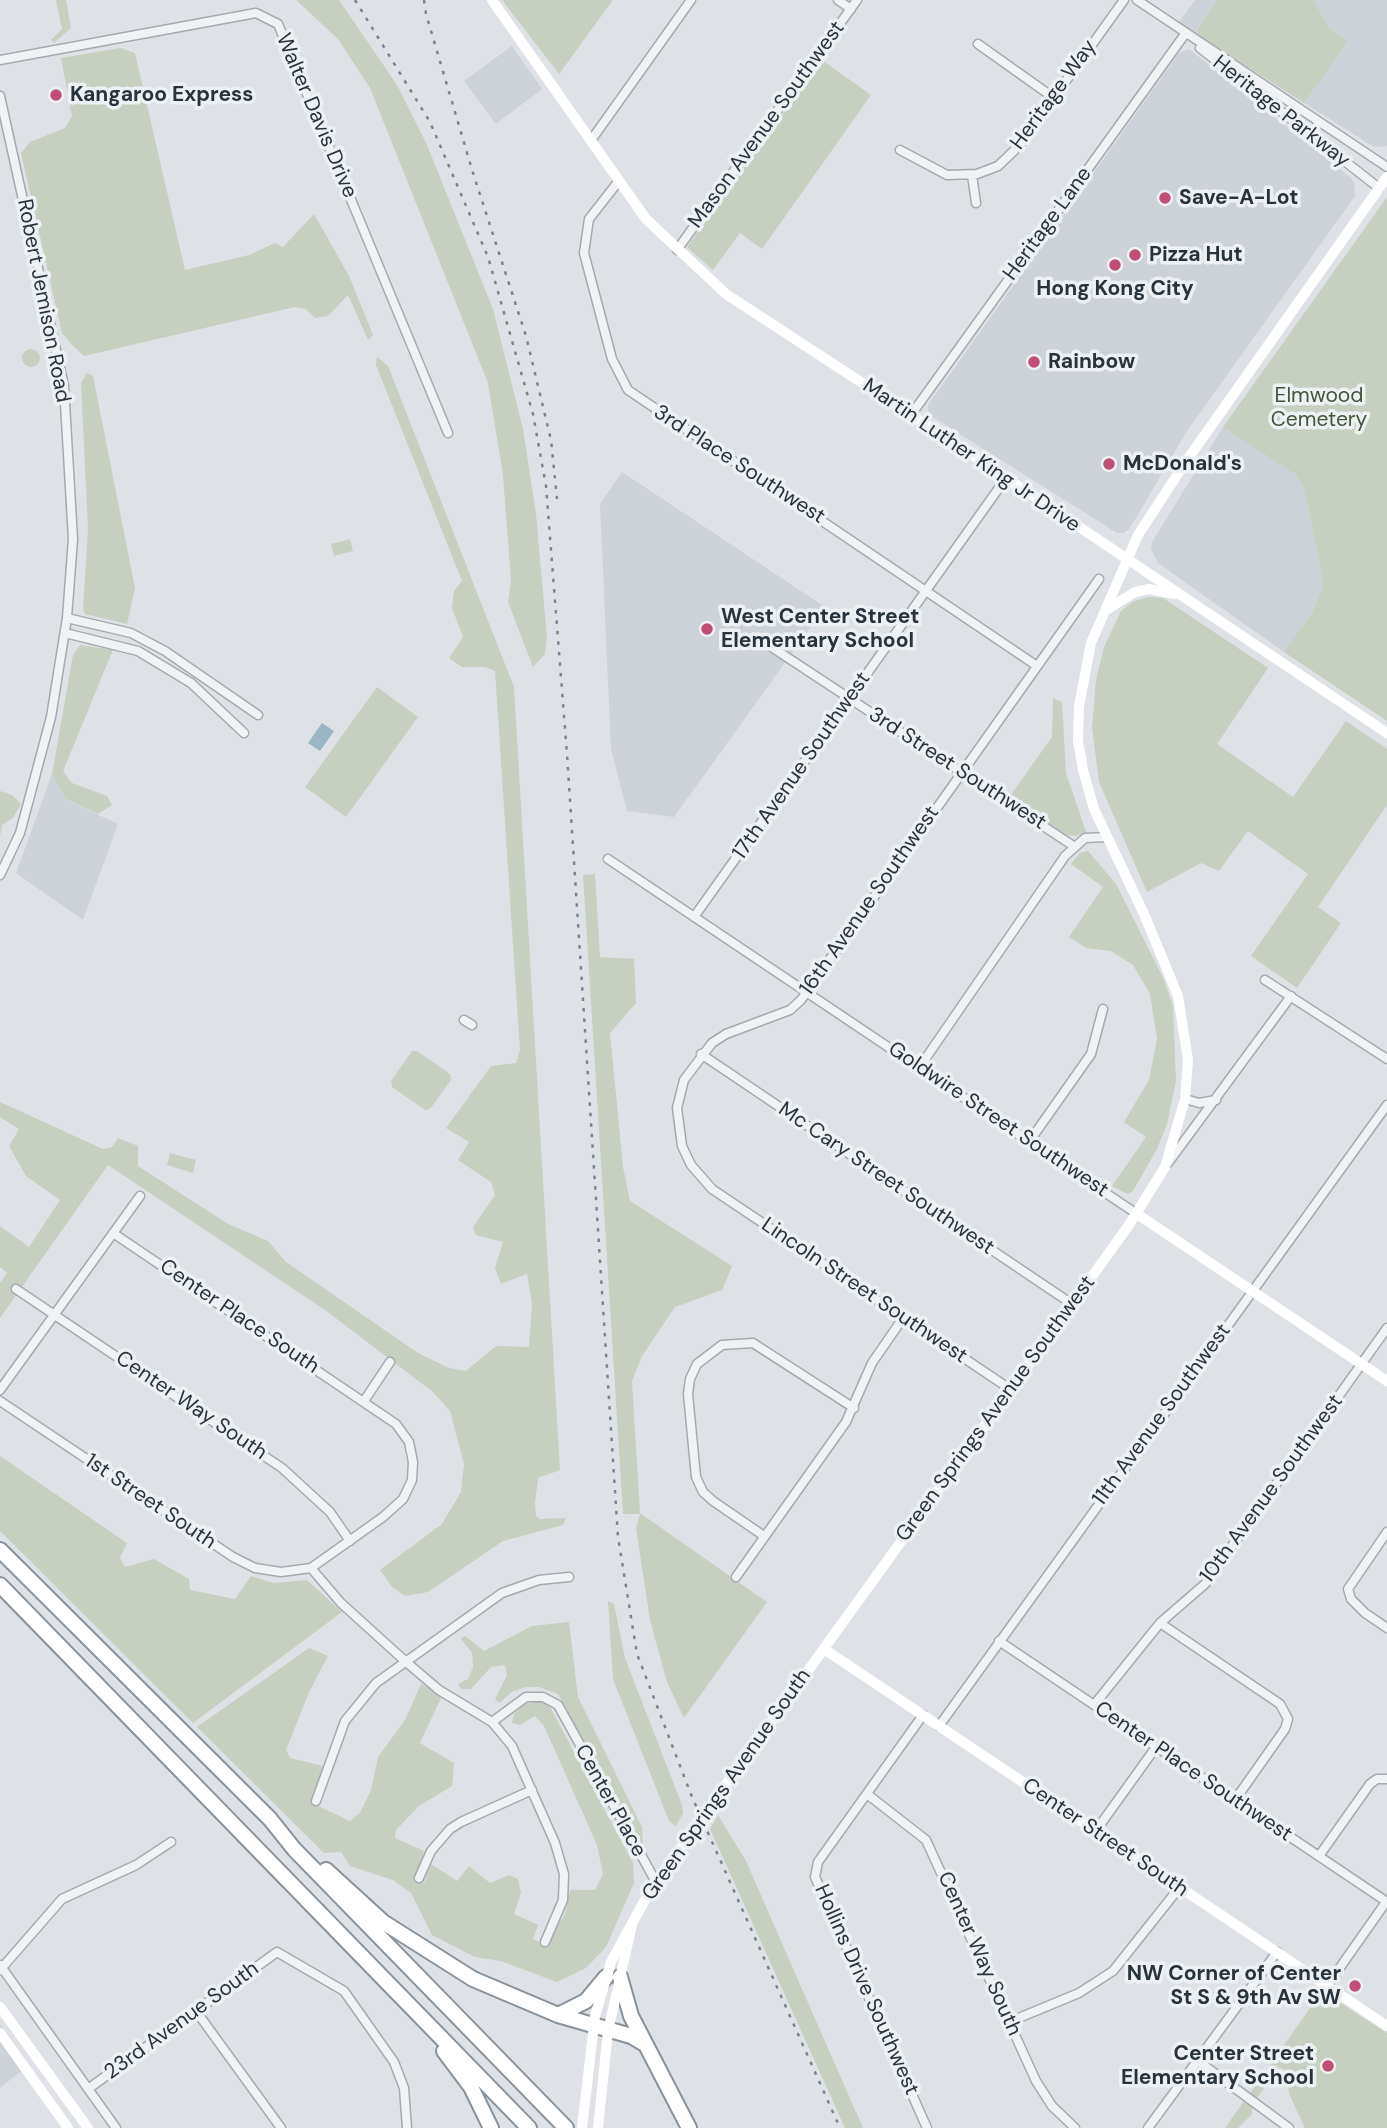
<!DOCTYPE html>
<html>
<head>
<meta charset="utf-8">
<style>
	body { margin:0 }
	canvas { display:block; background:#dee2e6 }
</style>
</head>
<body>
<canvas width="1387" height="2128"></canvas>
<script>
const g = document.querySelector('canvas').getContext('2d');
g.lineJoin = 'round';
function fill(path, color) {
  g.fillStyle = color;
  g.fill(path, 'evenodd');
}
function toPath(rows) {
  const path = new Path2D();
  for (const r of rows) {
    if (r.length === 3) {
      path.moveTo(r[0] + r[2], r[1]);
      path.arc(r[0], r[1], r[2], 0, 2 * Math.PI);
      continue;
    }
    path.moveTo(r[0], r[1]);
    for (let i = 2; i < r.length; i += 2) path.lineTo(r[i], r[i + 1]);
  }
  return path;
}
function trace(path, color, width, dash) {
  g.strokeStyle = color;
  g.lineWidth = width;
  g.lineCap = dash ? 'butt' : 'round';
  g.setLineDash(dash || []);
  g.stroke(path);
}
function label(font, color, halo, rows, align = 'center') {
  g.font = font + ' "DM Sans",sans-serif';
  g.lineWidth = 7;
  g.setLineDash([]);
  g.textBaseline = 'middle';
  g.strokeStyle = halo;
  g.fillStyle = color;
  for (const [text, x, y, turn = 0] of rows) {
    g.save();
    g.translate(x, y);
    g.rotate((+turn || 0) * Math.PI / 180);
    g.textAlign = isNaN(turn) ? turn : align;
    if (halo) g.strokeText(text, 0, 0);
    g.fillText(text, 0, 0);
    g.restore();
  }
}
const built = toPath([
	[1195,0,1217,0,1197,29,1198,35,1179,22],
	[1313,0,1387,0,1387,146,1374,147,1304,103,1347,41,1331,30],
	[512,46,542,89,496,124,464,81],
	[1189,49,1351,178,1354,183,1355,196,1187,431,1130,528,1124,533,1117,533,928,414,928,405,1179,53],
	[1223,427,1296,475,1304,488,1321,569,1322,589,1313,611,1284,652,1158,563,1151,549,1152,542],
	[622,472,825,607,674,817,627,811,611,749,600,504],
	[52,774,67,800,118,824,83,920,16,873],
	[0,2024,29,2065,0,2088]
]);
const green = toPath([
	[56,0,66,0,71,28,54,43,51,40,62,29],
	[296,0,339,0,397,85,427,145,493,309,523,429,536,514,547,638,545,654,533,667,508,602,511,581,503,475,488,383,370,88,338,39],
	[502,0,613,0,559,74],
	[1217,0,1313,0,1331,30,1348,41,1304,103,1198,35,1197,30],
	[120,48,135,53,185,270,249,255,275,243,283,247,314,214,349,276,373,335,368,340,348,295,328,316,315,318,306,309,295,307,84,356,71,344,62,333,21,153,30,142,65,128,72,116,61,58],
	[822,60,871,95,762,249,740,233,713,270,687,247],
	[1387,197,1387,721,1284,652,1313,611,1322,589,1321,569,1304,488,1296,475,1223,427],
	[31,358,9],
	[377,357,388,366,514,687,560,1470,538,1478,535,1503,536,1516,540,1519,566,1518,563,1525,503,1541,428,1592,405,1596,392,1587,380,1570,442,1524,461,1492,464,1464,450,1411,433,1392,325,1310,108,1165,0,1318,0,1283,7,1273,0,1267,0,1226,29,1247,60,1200,26,1176,9,1146,19,1129,0,1117,0,1102,103,1149,112,1147,118,1138,138,1146,138,1166,228,1224,268,1241,286,1262,418,1353,449,1368,466,1371,496,1346,529,1347,532,1303,527,1274,501,1284,495,1268,503,1242,476,1235,473,1227,495,1195,491,1182,458,1160,469,1142,446,1128,491,1066,516,1063,520,1050,495,671,485,667,462,667,449,658,463,637,452,608,454,591,462,581,376,365],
	[87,373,93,376,135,588,127,624,85,614,83,608,88,529,81,383],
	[350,539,353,551,334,556,331,544],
	[1149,597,1163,598,1268,668,1217,744,1293,797,1346,721,1387,749,1387,805,1318,907,1341,923,1297,988,1251,956,1308,874,1248,831,1219,871,1201,863,1147,892,1099,782,1092,728,1096,680,1104,647,1121,611,1134,601],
	[80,645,113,650,63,771,72,783,107,796,112,805,98,814,66,799,52,774,73,655],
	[377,687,418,717,346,817,305,787],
	[1053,698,1062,702,1066,773,1086,832,1077,836,1066,835,1010,796,1052,737],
	[0,791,12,795,21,804,13,818,2,825,0,836],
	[1088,851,1116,884,1164,980,1173,1006,1176,1081,1167,1124,1157,1149,1133,1191,1127,1194,1112,1186,1146,1137,1124,1122,1149,1080,1157,1039,1150,994,1133,965,1111,951,1086,948,1069,937,1103,887,1071,864,1080,853],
	[595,874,600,957,634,959,636,1003,610,1033,623,1167,630,1201,732,1266,722,1290,675,1307,642,1356,632,1381,640,1513,767,1602,684,1718,667,1682,650,1620,636,1528,640,1514,623,1514,583,875],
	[412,1051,417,1051,450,1074,451,1080,430,1109,425,1110,392,1087,391,1081],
	[170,1153,196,1160,193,1173,167,1165],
	[0,1456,127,1543,120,1558,125,1567,154,1559,189,1579,190,1590,235,1599,251,1576,273,1583,307,1580,342,1612,193,1723,0,1531],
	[608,1601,614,1604,625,1658,682,1805,683,1813,676,1826,669,1821,613,1679],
	[569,1622,578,1697,642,1827,643,1846,640,1846,558,1694,539,1687,526,1687,512,1692,499,1703,495,1699,507,1675,505,1665,491,1667,471,1689,461,1689,458,1684,468,1679,473,1667,472,1653,461,1639,465,1636,484,1651,532,1626],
	[309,1648,328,1656,309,1692,286,1750,290,1758,323,1766,312,1803,350,1821,360,1813,371,1790,378,1757,405,1720,421,1684,442,1696,420,1743,454,1763,452,1786,419,1806,396,1830,395,1838,424,1851,416,1877,424,1883,431,1864,457,1881,469,1866,490,1883,509,1875,518,1879,521,1893,514,1914,538,1925,533,1939,546,1946,565,1914,570,1890,595,1890,603,1874,597,1845,544,1726,535,1716,520,1725,512,1723,514,1714,525,1704,540,1701,550,1707,633,1863,634,1883,606,1947,586,1968,557,1982,501,1961,475,1957,432,1935,411,1893,393,1880,350,1866,341,1852,324,1853,197,1727],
	[718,1815,746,1861,863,2128,845,2128,710,1829],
	[1322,1991,1387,2033,1387,2128,1305,2128,1290,2096,1288,2087,1294,2080,1291,2073,1279,2067,1255,2101,1248,2096],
	[1244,2101,1252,2107,1252,2114,1238,2128,1225,2128]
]);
const water = toPath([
	[322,723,334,731,320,751,308,743]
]);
const street = toPath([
	[838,0,851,9],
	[1137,0,1387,167],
	[978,44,1054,98],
	[1200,48,1379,188],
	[0,60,256,13,278,24,448,433],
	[0,96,64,386,73,539,67,618,51,717,20,833,0,875],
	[592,139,691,0],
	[900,150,947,175,977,174,998,166,1020,145,1124,0],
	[972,175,976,203],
	[618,182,589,219,584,253,612,359,628,390,1037,666],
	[677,250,857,0],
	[911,415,1185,34],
	[67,618,131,633,165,651,258,715],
	[65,633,138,651,191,683,244,733],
	[773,648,1075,847],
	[608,859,1137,1214],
	[694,917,1006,478],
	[1265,980,1387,1059],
	[464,1020,472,1025],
	[701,1054,1072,1304],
	[919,1068,1065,856,1085,838,1107,837],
	[1185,1099,1199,1103,1216,1100],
	[1029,1142,1091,1054,1103,1009],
	[1168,1163,1291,996],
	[16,1289,282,1468,330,1512,350,1541],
	[1010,1389,712,1189,691,1165,682,1146,677,1108,684,1080,712,1043,726,1034,790,1010,801,1000,1099,579],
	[0,1390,140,1196],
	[0,1401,233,1557,255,1568,281,1572,311,1568,383,1517,403,1499,412,1480,413,1462,409,1442,396,1424,113,1233],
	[364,1401,390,1362],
	[1387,1532,1348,1589,1351,1599,1365,1613,1387,1628],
	[764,1536,713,1501,703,1492,696,1477,688,1394,690,1379,697,1364,722,1345,753,1343,854,1408],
	[311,1568,341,1603,405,1661,439,1690,492,1722,512,1746,555,1843,564,1874,563,1900,545,1942],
	[736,1577,846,1422,872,1363,903,1318],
	[1160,1623,1280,1704,1288,1719,1285,1729,1235,1800],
	[999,1641,1387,1902],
	[1094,1705,1160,1623,1205,1584,1387,1328],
	[923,1715,818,1862,815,1877,927,2128],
	[492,1722,526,1697,543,1697,558,1705,656,1882],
	[939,1726,1387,1105],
	[867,1794,926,1840,1036,2081,1052,2106,1075,2128],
	[316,1801,345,1721,376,1683,502,1593,539,1580,569,1577],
	[1095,1832,1156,1747],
	[1319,1856,1370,1784,1377,1779,1387,1779],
	[419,1878,431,1851,450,1829,461,1822,532,1790],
	[0,1965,116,2128],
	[0,1970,62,1899,136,1865,171,1842],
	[1327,1986,1386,1902],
	[196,2011,281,2128],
	[1009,2022,1079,1993,1113,1971,1179,1888],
	[1198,2061,1289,2128],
	[88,2089,277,1952,344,1991,394,2062,404,2088,407,2128],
	[1148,2128,1277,1952]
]);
const secondary = toPath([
	[492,0,646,219,726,294,951,441,1387,733],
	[1108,609,1135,592,1149,589,1174,594],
	[1137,1214,1387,1381],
	[824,1649,1387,2026],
	[712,1804,1129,1225,1165,1167,1185,1099,1188,1060,1178,996,1144,914,1094,809,1083,770,1078,741,1079,706,1091,643,1138,535,1187,460,1387,177],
	[0,2007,88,2128],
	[0,2033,68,2128],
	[582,2128,595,2016,611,1962,652,1887,686,1841],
	[598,2128,608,2031,632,1925]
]);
const highway = toPath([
	[0,1550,270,1819,294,1849,566,2128],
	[0,1585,529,2128],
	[326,1870,383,1922,473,1979,558,2015,631,2036,643,2043],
	[620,1977,631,2016,689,2128],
	[558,2015,586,2001,606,1977],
	[444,2051,471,2087,491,2128]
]);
const rail = toPath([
	[355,0,430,122,488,257,533,414,546,486,567,754,618,1537,637,1654,692,1797,840,2128],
	[424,0,426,14,473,173,526,336,551,440,557,499]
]);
const secondaryBridge = toPath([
	[686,1841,712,1804]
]);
const markers = [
	[56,95,7,"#c04e75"],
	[1165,198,7,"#c04e75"],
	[1135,255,7,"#c04e75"],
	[1115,265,7,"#c04e75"],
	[1034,362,7,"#c04e75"],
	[1109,464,7,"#c04e75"],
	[707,629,7,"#c04e75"],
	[1355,1986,7,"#c04e75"],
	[1328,2066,7,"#c04e75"]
];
const poiNames = [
	["Kangaroo Express",70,95],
	["Save-A-Lot",1179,198],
	["Pizza Hut",1149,255],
	["Hong Kong City",1115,289,"center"],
	["Rainbow",1048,362],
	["McDonald's",1123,464],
	["West Center Street",721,617],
	["Elementary School",721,641],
	["NW Corner of Center",1341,1974,"right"],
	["St S & 9th Av SW",1341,1998,"right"],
	["Center Street",1314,2054,"right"],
	["Elementary School",1314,2078,"right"]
];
const streetNames = [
	["Heritage Way",1054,95,-54],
	["Heritage Parkway",1281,112,38],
	["Walter Davis Drive",316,116,67],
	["Mason Avenue Southwest",767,125,-54],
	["Heritage Lane",1048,224,-54],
	["Robert Jemison Road",43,301,79],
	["Martin Luther King Jr Drive",971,456,34],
	["3rd Place Southwest",739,465,33],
	["17th Avenue Southwest",802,766,-55],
	["3rd Street Southwest",957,769,33],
	["16th Avenue Southwest",870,901,-55],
	["Goldwire Street Southwest",998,1120,34],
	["Mc Cary Street Southwest",886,1179,34],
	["Lincoln Street Southwest",864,1291,34],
	["Center Place South",239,1317,34],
	["Center Way South",191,1406,34],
	["Green Springs Avenue Southwest",996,1409,-54],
	["11th Avenue Southwest",1162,1415,-54],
	["10th Avenue Southwest",1272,1489,-54],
	["1st Street South",150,1502,34],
	["Center Place Southwest",1193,1772,34],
	["Green Springs Avenue South",727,1785,-55],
	["Center Place",610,1801,61],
	["Center Street South",1105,1838,34],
	["Center Way South",979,1954,66],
	["Hollins Drive Southwest",866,1990,66],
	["23rd Avenue South",182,2021,-36]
];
const parkNames = [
	["Elmwood",1319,396],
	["Cemetery",1319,420]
];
fill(built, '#ccd2d7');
fill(green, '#c6cfc0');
fill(water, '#9cb6c3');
trace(street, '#a4aaaf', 11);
trace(highway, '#87929b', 18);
trace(street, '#f0f2f4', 8);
trace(secondary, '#fff', 10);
trace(highway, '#fff', 14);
trace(rail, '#79858e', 2.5, [3.5, 7]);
trace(secondaryBridge, '#fff', 10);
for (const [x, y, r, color] of markers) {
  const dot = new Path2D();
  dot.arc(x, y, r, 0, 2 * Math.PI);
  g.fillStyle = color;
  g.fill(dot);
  trace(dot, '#edf1f4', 2.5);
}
label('bold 21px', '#28333b', '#edf1f4', poiNames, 'left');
label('21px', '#28333b', '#edf1f4', streetNames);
label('21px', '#435537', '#edf1f4', parkNames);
</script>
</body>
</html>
